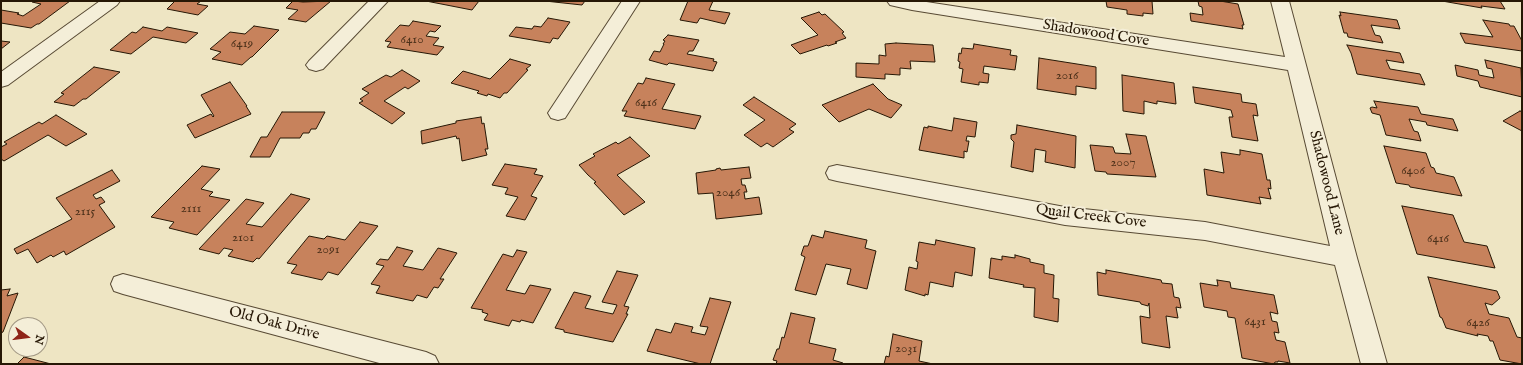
<!DOCTYPE html>
<html>
<head>
<meta charset="utf-8">
<style>
	body { margin:0 }
	#map { position:relative; width:1523px; height:365px; overflow:hidden; background:#eee5c3; font-family:"IM FELL English",serif }
	canvas { display:block }
	.frame { position:absolute; inset:0; border:2px solid #261705; pointer-events:none }
	.north { position:absolute; left:8px; top:317px; width:40px; height:40px; box-sizing:border-box; background:#f4eed8; border:1px solid #a29884; border-radius:50%; rotate:104deg; font-size:11px; font-weight:700; line-height:16px; text-align:center; color:#261705 }
	.north::after { content:''; display:block; margin:auto; width:14px; height:18px; background:#8f2418; clip-path:polygon(50% 0,100% 100%,50% 72%,0 100%) }
</style>
</head>
<body>
<div id="map">
<canvas width="1523" height="365"></canvas>
<div class="frame"></div>
<div class="north">N</div>
</div>
<script>
const g = document.querySelector('canvas').getContext('2d');
g.lineJoin = 'round';
function fill(path, color) {
  g.fillStyle = color;
  g.fill(path, 'evenodd');
}
function toPath(rows) {
  const path = new Path2D();
  for (const r of rows) {
    path.moveTo(r[0], r[1]);
    for (let i = 2; i < r.length; i += 2) path.lineTo(r[i], r[i + 1]);
  }
  return path;
}
function trace(path, color, width, dash) {
  g.strokeStyle = color;
  g.lineWidth = width;
  g.lineCap = dash ? 'butt' : 'round';
  g.setLineDash(dash || []);
  g.stroke(path);
}
function label(font, color, halo, rows, align = 'center') {
  g.font = font + ' "IM FELL English",serif';
  g.lineWidth = 4;
  g.setLineDash([]);
  g.textBaseline = 'middle';
  g.strokeStyle = halo;
  g.fillStyle = color;
  for (const [text, x, y, turn = 0] of rows) {
    g.save();
    g.translate(x, y);
    g.rotate((+turn || 0) * Math.PI / 180);
    g.textAlign = isNaN(turn) ? turn : align;
    if (halo) g.strokeText(text, 0, 0);
    g.fillText(text, 0, 0);
    g.restore();
  }
}
const building = toPath([
	[33,1,70,1,39,24,37,24,31,28,1,23,1,10,19,13,17,14,23,16,41,4,32,2,33,1],
	[175,1,201,1,197,4,208,6,198,15,167,9,175,1],
	[293,1,303,2,331,1,306,22,288,19,298,10,286,8,293,1],
	[426,1,479,1,472,10,426,1],
	[545,1,585,1,582,5,545,1],
	[688,1,713,1,709,10,730,13,725,24,700,18,697,23,680,20,688,1],
	[1106,1,1152,1,1153,14,1143,13,1143,16,1127,14,1127,10,1107,7,1106,1],
	[1198,1,1220,1,1238,4,1244,25,1242,25,1243,29,1191,21,1190,13,1203,15,1202,7,1199,6,1198,1],
	[1442,1,1500,1,1505,9,1481,6,1482,8,1442,1],
	[819,12,822,15,825,14,844,32,842,33,846,38,835,42,837,43,828,46,827,45,800,54,791,45,818,35,801,18,819,12],
	[1340,12,1397,20,1400,29,1371,25,1375,35,1380,36,1383,43,1348,37,1347,33,1344,33,1339,15,1341,16,1340,12],
	[548,18,570,22,558,39,553,38,550,43,509,36,516,27,532,29,534,26,541,27,548,18],
	[1483,20,1509,24,1510,26,1514,26,1522,41,1522,51,1465,43,1460,33,1493,37,1483,20],
	[413,21,441,26,435,32,430,31,426,36,439,38,433,45,444,47,437,55,387,47,391,42,385,41,400,25,409,26,413,21],
	[254,26,279,30,252,57,251,57,242,65,212,59,221,52,210,49,230,32,245,34,254,26],
	[143,27,162,31,167,27,198,33,186,43,153,37,131,54,110,50,132,32,136,33,143,27],
	[668,35,699,40,693,51,689,51,687,54,714,59,713,61,717,62,713,71,669,63,667,65,649,60,654,51,660,52,664,44,663,44,665,41,663,40,668,35],
	[1,41,10,42,1,49,1,41],
	[896,43,933,45,935,62,910,61,911,69,900,68,900,75,885,74,885,79,856,77,856,63,879,64,879,55,886,56,885,44,896,43],
	[974,44,1011,50,1010,55,1017,56,1015,70,984,66,983,73,989,74,988,83,979,82,979,85,961,82,963,69,959,68,960,62,958,61,959,53,961,54,962,48,973,49,974,44],
	[1347,45,1400,53,1404,63,1386,60,1390,69,1420,74,1425,85,1357,74,1351,53,1347,45],
	[1039,58,1096,67,1096,89,1076,86,1076,95,1037,89,1039,58],
	[510,59,531,65,526,69,528,70,507,93,504,93,500,98,488,94,487,96,477,93,479,91,451,83,463,71,490,79,510,59],
	[1485,60,1521,68,1522,97,1480,87,1478,81,1457,76,1455,65,1478,70,1479,75,1494,78,1492,69,1487,68,1485,60],
	[94,67,120,72,86,99,83,99,74,106,54,102,64,94,61,93,94,67],
	[402,70,420,81,408,89,405,87,384,101,405,113,392,124,359,103,363,101,360,99,369,93,362,89,386,75,391,77,402,70],
	[1122,75,1174,83,1176,104,1157,101,1157,104,1144,101,1144,114,1123,111,1122,75],
	[646,78,675,84,662,109,701,116,695,129,624,116,627,111,622,111,638,83,643,84,646,78],
	[230,82,247,106,246,106,251,114,195,138,187,125,211,114,213,117,214,116,201,95,230,82],
	[873,84,888,99,902,105,891,118,869,109,839,122,822,105,873,84],
	[1193,87,1241,94,1242,102,1256,104,1258,116,1253,115,1258,141,1232,137,1229,117,1233,117,1231,110,1195,103,1193,87],
	[754,97,796,124,789,129,794,132,773,147,767,143,761,147,744,135,765,120,743,105,754,97],
	[1374,101,1418,107,1421,114,1453,119,1458,131,1427,125,1426,122,1409,119,1414,131,1418,132,1421,141,1386,135,1380,115,1372,113,1370,108,1372,107,1377,108,1374,101],
	[1520,111,1522,112,1522,131,1503,121,1520,111],
	[282,112,325,112,316,129,311,129,309,133,303,133,300,138,280,138,270,157,250,157,261,137,267,137,282,112],
	[56,115,87,134,66,146,48,135,4,161,1,159,1,147,7,144,4,142,39,122,42,124,56,115],
	[481,117,482,124,484,123,488,149,485,149,487,155,462,161,459,138,457,139,456,136,422,144,421,131,456,123,456,121,481,117],
	[954,118,977,122,975,137,967,136,966,141,969,141,967,152,964,151,964,158,919,150,924,127,928,128,928,126,952,131,954,118],
	[1017,125,1076,136,1075,168,1045,162,1046,151,1035,149,1033,172,1011,167,1014,142,1011,139,1011,135,1016,134,1017,125],
	[1126,134,1146,136,1156,177,1107,174,1106,172,1095,171,1090,145,1113,147,1115,153,1131,154,1126,134],
	[630,137,650,156,617,175,645,202,624,215,594,183,596,182,588,175,579,165,595,156,593,154,616,142,618,144,630,137],
	[1384,146,1426,153,1431,167,1434,168,1436,173,1454,177,1462,196,1410,187,1409,185,1396,183,1384,146],
	[1240,150,1262,154,1267,180,1270,180,1271,189,1268,188,1271,199,1259,197,1261,204,1207,195,1204,169,1224,173,1221,152,1240,155,1240,150],
	[505,164,537,169,534,174,543,176,531,196,537,198,525,220,506,216,518,197,505,194,508,188,492,185,505,164],
	[202,166,220,169,201,189,213,192,209,196,230,200,197,235,169,228,174,222,151,217,202,166],
	[749,167,751,178,741,179,742,185,745,185,747,192,744,192,745,199,759,197,762,214,716,219,713,193,698,194,696,173,716,170,716,169,720,168,721,170,749,167],
	[112,170,120,181,93,195,96,199,101,197,105,202,99,205,115,227,66,255,64,251,53,257,51,255,37,263,28,249,17,254,14,249,72,219,56,198,112,170],
	[291,194,310,199,259,259,257,258,253,262,228,256,233,250,224,248,219,254,199,249,246,199,264,203,246,224,262,227,291,194],
	[1402,206,1453,215,1464,242,1487,246,1495,268,1417,254,1402,206],
	[360,222,378,226,338,275,328,272,322,280,291,273,297,265,287,263,309,236,324,239,327,236,345,240,360,222],
	[825,231,867,240,865,248,876,251,867,289,847,284,851,269,826,264,816,295,795,290,805,257,801,255,804,246,808,246,812,235,823,238,825,231],
	[936,240,975,248,972,276,955,272,953,287,930,282,928,295,925,294,925,296,905,290,909,267,917,269,918,262,916,261,919,242,935,245,936,240],
	[397,247,413,251,403,266,423,270,438,248,457,253,440,279,444,279,438,288,434,287,427,298,417,295,413,301,376,293,380,286,371,284,384,266,376,264,380,259,388,260,397,247],
	[517,250,527,252,506,290,525,294,530,285,551,289,533,323,521,320,520,322,512,320,509,326,484,320,488,314,482,312,483,310,471,308,503,254,513,257,517,250],
	[1015,255,1030,259,1030,262,1044,265,1044,273,1054,275,1053,298,1059,299,1058,322,1034,317,1035,288,1023,287,1024,285,989,278,991,258,1002,260,1002,256,1015,258,1015,255],
	[1106,270,1161,280,1162,283,1172,284,1174,297,1179,298,1181,308,1176,307,1178,318,1166,316,1170,348,1142,343,1140,316,1150,318,1149,303,1148,306,1141,304,1140,302,1098,295,1097,272,1106,274,1106,270],
	[617,271,638,275,624,306,629,307,626,314,628,314,613,342,564,332,564,330,555,328,574,292,591,296,585,308,613,314,617,305,602,302,617,271],
	[1428,277,1497,291,1500,298,1492,305,1485,303,1489,314,1509,318,1517,337,1522,338,1522,364,1500,360,1493,341,1490,341,1488,336,1477,334,1478,336,1446,328,1442,318,1440,317,1428,277],
	[1217,280,1230,282,1231,288,1274,295,1278,314,1270,312,1272,321,1277,322,1279,333,1274,332,1276,340,1285,342,1290,363,1278,361,1278,362,1275,362,1274,364,1242,358,1235,318,1228,317,1227,311,1204,307,1200,283,1218,286,1217,280],
	[10,289,7,296,18,293,3,332,1,333,1,290,10,289],
	[710,298,731,302,710,364,701,364,647,351,656,329,671,333,675,323,693,327,691,332,705,335,708,327,700,326,710,298],
	[791,313,815,318,809,343,836,349,833,360,843,363,843,364,776,364,777,361,773,360,777,349,779,349,782,337,784,338,791,313],
	[893,334,922,341,919,361,933,364,884,364,886,356,889,357,893,334],
	[24,357,51,364,17,364,24,357]
]);
const street = toPath([
	[100,1,120,1,117,5,8,85,1,87,1,72,100,1],
	[369,1,388,1,323,69,316,71,309,69,306,65,309,61,369,1],
	[622,1,640,1,565,118,558,120,551,118,548,113,622,1],
	[887,1,920,1,1285,57,1271,1,1289,1,1357,258,1387,364,1361,364,1335,265,1205,240,1065,225,837,181,829,179,826,173,829,167,837,165,1065,207,1205,222,1330,246,1288,70,912,10,890,5,887,1],
	[123,274,426,352,435,356,439,364,383,364,123,294,114,291,111,284,114,277,123,274]
]);
const numberNames = [
	["6410",412,40],
	["6419",242,44],
	["2016",1067,76],
	["6416",646,103],
	["2007",1123,163],
	["6406",1413,171],
	["2046",728,193],
	["2111",191,209],
	["2115",85,212],
	["2101",243,238],
	["6416",1438,239],
	["2091",328,250],
	["6431",1255,322],
	["6426",1478,323],
	["2031",906,349]
];
const streetNames = [
	["Shadowood Cove",1096,34,9],
	["Shadowood Lane",1326,183,76],
	["Quail Creek Cove",1091,217,7],
	["Old Oak Drive",274,324,15]
];
fill(building, '#c7825c');
trace(building, '#261705', 1);
trace(street, '#584a34', 2);
fill(street, '#f4eed8');
label('13px', '#4e321b', null, numberNames);
label('15px', '#261705', '#f4eed8', streetNames);
</script>
</body>
</html>
